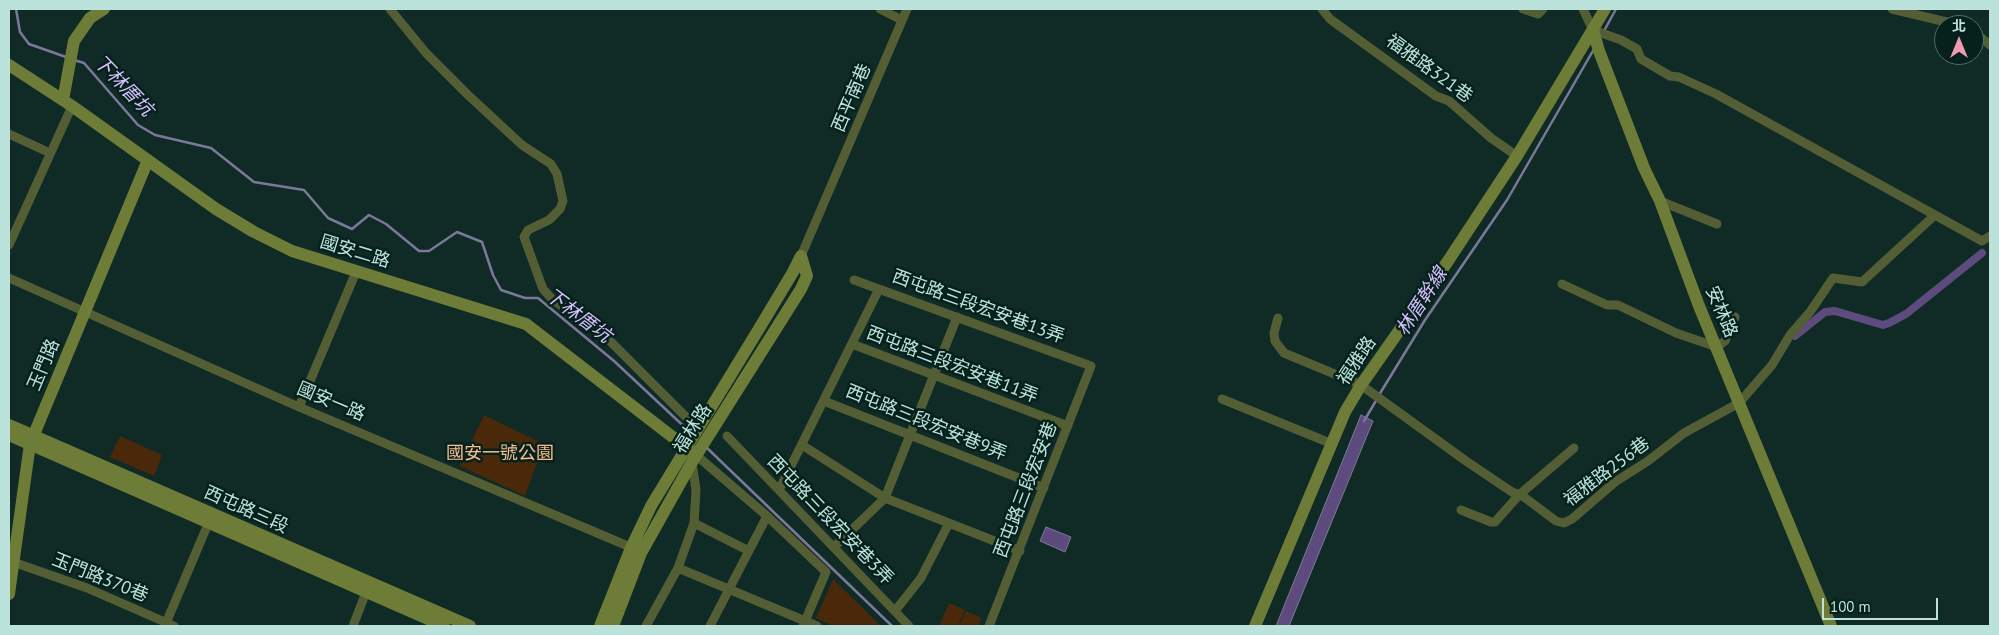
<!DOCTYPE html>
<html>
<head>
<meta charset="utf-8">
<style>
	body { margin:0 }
	#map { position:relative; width:1999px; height:635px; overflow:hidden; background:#102a26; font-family:"PT Sans","Noto Sans TC",sans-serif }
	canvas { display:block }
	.frame { position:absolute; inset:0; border:10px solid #bce3db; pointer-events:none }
	.north { position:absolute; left:1934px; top:15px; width:50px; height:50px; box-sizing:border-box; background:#06211c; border:1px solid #4f6f68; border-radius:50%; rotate:0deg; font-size:14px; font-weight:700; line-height:20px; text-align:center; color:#bce3db }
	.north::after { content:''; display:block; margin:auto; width:18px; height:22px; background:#f19ab4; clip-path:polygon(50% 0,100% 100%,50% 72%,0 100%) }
	.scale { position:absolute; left:1822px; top:598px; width:116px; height:22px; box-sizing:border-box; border:2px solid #bce3db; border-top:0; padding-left:6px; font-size:15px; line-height:18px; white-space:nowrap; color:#bce3db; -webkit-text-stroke:4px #06211c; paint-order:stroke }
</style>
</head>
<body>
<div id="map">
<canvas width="1999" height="635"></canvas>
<div class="frame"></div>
<div class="north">北</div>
<div class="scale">100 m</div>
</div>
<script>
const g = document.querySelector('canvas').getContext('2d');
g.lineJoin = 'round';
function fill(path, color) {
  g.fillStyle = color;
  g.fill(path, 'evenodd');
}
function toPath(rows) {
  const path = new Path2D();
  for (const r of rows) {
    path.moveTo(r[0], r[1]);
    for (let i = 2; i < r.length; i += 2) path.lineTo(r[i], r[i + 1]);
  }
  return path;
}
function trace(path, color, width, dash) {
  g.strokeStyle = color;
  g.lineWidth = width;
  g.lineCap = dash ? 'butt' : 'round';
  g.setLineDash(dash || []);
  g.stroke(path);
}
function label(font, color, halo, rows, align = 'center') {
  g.font = font + ' "PT Sans","Noto Sans TC",sans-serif';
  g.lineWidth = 5;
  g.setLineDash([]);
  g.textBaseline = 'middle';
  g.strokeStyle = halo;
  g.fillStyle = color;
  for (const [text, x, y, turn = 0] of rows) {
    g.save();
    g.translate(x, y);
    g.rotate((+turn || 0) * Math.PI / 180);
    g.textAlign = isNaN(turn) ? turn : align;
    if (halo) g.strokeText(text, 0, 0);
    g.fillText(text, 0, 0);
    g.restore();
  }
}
const green = toPath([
	[484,415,544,444,525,496,460,466],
	[120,436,162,455,154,476,110,457],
	[833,579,881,626,833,626,816,618],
	[949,603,965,610,958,626,939,626],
	[966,611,982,618,978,626,959,626]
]);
const water = toPath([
	[1361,415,1373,421,1289,626,1276,626,1361,415],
	[1046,527,1071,537,1065,552,1040,541,1046,527]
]);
const stream = toPath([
	[16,9,20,32,29,44,66,57],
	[1604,31,1616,9],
	[74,60,84,63,138,125,155,135,211,148,254,182,304,190,328,218,352,229,369,215,386,224,419,251,429,251,457,232,482,242,493,275,501,290,525,298,538,298,614,361,691,433],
	[1379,395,1425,320,1507,200,1594,49],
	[1364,421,1377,399],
	[706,447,892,626]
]);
const canal = toPath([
	[1795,336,1825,312,1835,311,1883,325,1889,323,1906,314,1982,253]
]);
const street = toPath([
	[390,9,426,53,467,94,522,145,551,164,557,174,563,201,560,209,549,220,528,230,524,237,543,289,552,299,605,336,698,429],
	[880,9,902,20],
	[1322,9,1330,19,1436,96,1449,101,1491,138,1517,156],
	[1523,9,1538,14,1543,9],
	[1583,9,1593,30,1621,40,1637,49,1641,59,1670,76,1679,77,1716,94,1982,241,1990,236],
	[1892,9,1959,25],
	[1974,32,1990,45],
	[9,134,50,153],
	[1660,201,1717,224],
	[9,245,72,106],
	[801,256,907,9],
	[9,278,299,407,635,549],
	[854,280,1091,366,989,626],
	[1562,284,1607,305,1618,305,1676,333,1717,347,1725,341,1735,317],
	[1278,318,1274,333,1275,341,1284,353,1361,385,1466,461,1512,492,1524,497,1556,521,1564,523,1572,519,1615,482,1648,461,1684,433,1739,403,1772,365,1790,335,1810,312,1833,278,1862,282,1935,215],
	[852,344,1068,426],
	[1222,399,1330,443],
	[824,401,1044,488],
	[299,407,356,272],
	[727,436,909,626],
	[802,445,885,498,1020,551],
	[696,455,767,516,826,572,803,626],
	[779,490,879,289],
	[1461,510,1491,522,1495,522,1519,495,1574,448],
	[694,523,749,551],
	[834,547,885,498,957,317],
	[13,562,87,588,174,626],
	[678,568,817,626],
	[895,611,921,578,949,523],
	[166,623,211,517],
	[353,626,368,587],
	[646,626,678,568,694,523,696,490,692,463],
	[710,626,767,516]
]);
const secondary = toPath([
	[1593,30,1599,51,1644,168,1660,201,1699,306,1831,626],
	[9,65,72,106,216,209,254,232,292,251,526,324,696,455],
	[63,100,74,41,90,18,104,9],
	[9,425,470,626],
	[9,435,444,626],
	[9,594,30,444,148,160],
	[600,626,631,548,651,506,760,327,793,272,801,256],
	[613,626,641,553,692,462,801,289,807,276,801,256],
	[1255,626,1345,412,1361,385,1448,261,1517,156,1605,9]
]);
const streetNames = [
	["福雅路321巷",1429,69,36],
	["西平南巷",852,98,-67],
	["國安二路",355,252,17],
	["西屯路三段宏安巷13弄",978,307,20],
	["安林路",1721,312,67],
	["福雅路",1357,361,-56],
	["玉門路",44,365,-67],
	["西屯路三段宏安巷11弄",952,365,21],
	["國安一路",331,402,23],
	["西屯路三段宏安巷9弄",926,423,22],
	["福林路",693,429,-58],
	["福雅路256巷",1607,472,-37],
	["西屯路三段宏安巷",1026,490,-69],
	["西屯路三段",246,510,24],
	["西屯路三段宏安巷3弄",830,520,46],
	["玉門路370巷",100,578,22]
];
const parkNames = [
	["國安一號公園",500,454]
];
const waterNames = [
	["下林厝坑",123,86,46],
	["林厝幹線",1422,302,-57],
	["下林厝坑",578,316,37]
];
fill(green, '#49290a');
fill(water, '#5e4b7d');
trace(water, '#7a7999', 1);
trace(stream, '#7a7999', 2.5);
trace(canal, '#5e4b7d', 8);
trace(street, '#535e34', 9);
trace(secondary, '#6d7d37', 12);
label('18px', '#bce3db', '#06211c', streetNames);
label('18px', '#f8be8f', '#06211c', parkNames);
label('italic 19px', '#d5bffe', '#06211c', waterNames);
</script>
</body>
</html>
